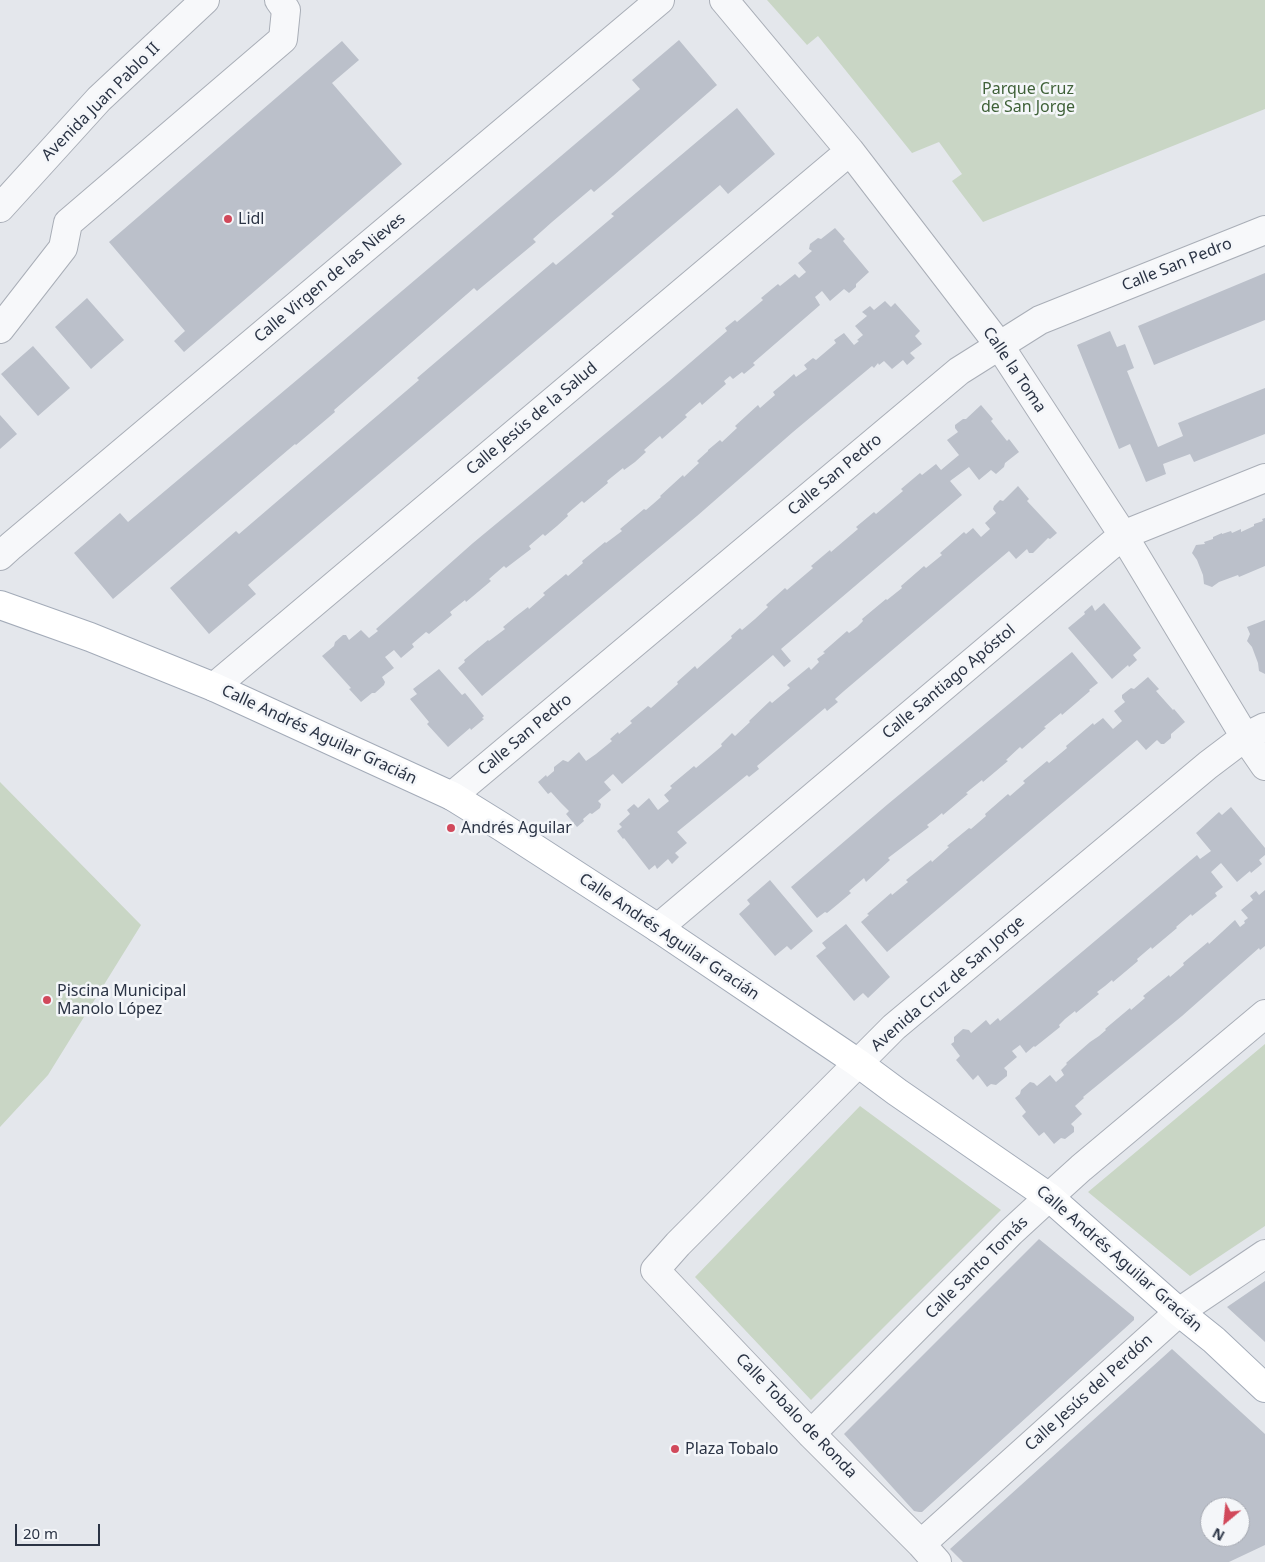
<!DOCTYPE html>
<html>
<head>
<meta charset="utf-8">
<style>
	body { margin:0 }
	#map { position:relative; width:1265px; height:1562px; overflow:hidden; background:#e4e7ec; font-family:"Noto Sans",sans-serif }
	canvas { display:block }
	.north { position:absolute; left:1200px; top:1497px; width:50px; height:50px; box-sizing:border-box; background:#f4f6f9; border:1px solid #a4a8b1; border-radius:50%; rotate:208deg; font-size:14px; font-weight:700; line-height:20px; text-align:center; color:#2b3445 }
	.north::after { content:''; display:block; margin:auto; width:18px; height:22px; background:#d1495b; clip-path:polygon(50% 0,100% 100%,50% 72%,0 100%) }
	.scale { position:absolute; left:15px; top:1524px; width:85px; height:22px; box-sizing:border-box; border:2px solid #2b3445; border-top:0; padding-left:6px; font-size:15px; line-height:18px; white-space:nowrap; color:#2b3445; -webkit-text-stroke:4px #f4f6f9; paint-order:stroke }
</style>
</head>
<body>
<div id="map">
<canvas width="1265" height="1562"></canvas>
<div class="north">N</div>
<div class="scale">20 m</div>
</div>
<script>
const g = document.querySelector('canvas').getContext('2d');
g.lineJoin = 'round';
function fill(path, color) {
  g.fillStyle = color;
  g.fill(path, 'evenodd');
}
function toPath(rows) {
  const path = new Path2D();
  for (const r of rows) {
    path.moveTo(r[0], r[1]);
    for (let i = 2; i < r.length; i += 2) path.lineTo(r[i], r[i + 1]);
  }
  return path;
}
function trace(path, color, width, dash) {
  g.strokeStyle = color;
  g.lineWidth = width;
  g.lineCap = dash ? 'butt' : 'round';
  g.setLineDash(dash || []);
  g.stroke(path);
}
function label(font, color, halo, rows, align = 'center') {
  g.font = font + ' "Noto Sans",sans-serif';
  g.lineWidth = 5;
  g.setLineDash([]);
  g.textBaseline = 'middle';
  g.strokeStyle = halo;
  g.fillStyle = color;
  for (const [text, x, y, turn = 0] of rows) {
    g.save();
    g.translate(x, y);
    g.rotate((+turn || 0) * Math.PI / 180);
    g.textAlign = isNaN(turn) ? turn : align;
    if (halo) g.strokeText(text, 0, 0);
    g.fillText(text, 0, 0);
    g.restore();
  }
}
const green = toPath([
	[767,0,1265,0,1265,109,983,222,952,181,962,174,939,142,912,153,818,36,807,45],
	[0,782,141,925,48,1075,0,1127],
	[1265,1044,1265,1226,1190,1276,1088,1192],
	[860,1106,1001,1210,811,1400,695,1277]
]);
const building = toPath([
	[679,40,717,85,613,176,594,192,591,189,552,222,533,239,536,242,477,291,474,288,334,410,335,412,296,445,295,444,113,599,74,553,120,513,128,522,323,358,640,89,632,80],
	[342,41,359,60,332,83,402,164,184,352,174,341,185,331,109,242],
	[737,108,775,154,728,194,720,185,256,578,248,585,256,594,209,634,170,588,236,531,239,534,316,468,419,380,417,378,553,262,556,265,575,249,614,216,611,214],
	[835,228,845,239,843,241,869,272,856,284,856,287,849,293,844,289,830,301,822,291,815,297,820,305,753,363,755,365,744,374,742,372,733,379,730,376,724,381,726,384,702,405,700,402,685,415,687,417,662,439,660,436,644,450,646,452,635,462,624,470,623,468,607,481,608,483,584,503,582,501,567,514,568,516,557,526,545,536,543,534,529,546,531,549,506,568,504,566,489,579,491,581,466,602,465,600,450,612,452,615,429,634,426,632,412,644,414,647,401,658,394,650,385,657,394,668,382,677,385,682,384,685,375,693,372,693,361,702,349,689,351,688,322,656,334,646,335,642,343,635,346,635,349,640,361,630,369,638,378,631,376,629,473,543,669,381,727,331,725,328,735,320,737,322,763,300,761,298,778,284,780,286,795,274,799,278,806,272,798,263,812,251,809,249,810,244,818,238,821,239],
	[1265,273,1265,320,1154,365,1138,326],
	[87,298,124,340,91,369,55,327],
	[885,301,891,307,895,303,920,331,915,336,922,344,910,353,915,358,907,365,903,360,892,369,884,361,879,365,878,363,874,368,872,366,793,432,697,516,482,696,458,668,465,662,464,660,488,640,489,641,505,629,503,627,515,617,528,607,529,609,545,595,543,593,566,574,568,576,583,563,582,561,605,542,606,543,622,531,620,529,644,509,646,510,653,504,661,497,660,496,683,475,684,477,699,463,697,461,708,451,708,450,720,440,722,442,737,428,735,426,758,405,760,408,768,401,775,395,773,392,785,382,794,374,796,377,807,369,804,365,813,358,816,360,836,343,834,340,844,333,854,345,859,341,857,340,863,335,855,326,867,316,862,312,870,306,874,310],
	[1110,331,1117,347,1125,344,1134,368,1127,371,1158,447,1183,436,1178,423,1265,388,1265,434,1194,462,1190,454,1163,464,1166,474,1146,482,1130,444,1119,449,1077,345],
	[33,346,70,388,38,416,1,374],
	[981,405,993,419,991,421,1007,441,1009,439,1019,452,1005,463,1004,467,996,474,991,470,979,480,969,467,950,481,962,495,781,649,791,661,784,667,773,655,622,784,613,774,604,782,611,790,598,801,601,804,600,808,592,814,590,813,583,819,584,821,577,827,566,814,569,811,560,802,551,792,548,794,538,782,546,775,547,777,554,771,554,767,563,760,568,762,579,752,586,761,596,754,612,741,610,739,618,732,619,734,632,723,630,721,648,706,651,708,678,684,677,682,695,666,697,669,732,638,731,636,740,628,742,630,755,619,768,607,766,605,785,588,787,590,813,568,811,566,830,550,831,552,858,529,856,527,874,512,876,514,903,491,901,489,920,473,922,475,936,464,941,470,959,455,947,440,958,432,955,428,955,425,963,419,966,419],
	[0,415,17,434,0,449],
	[1018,486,1029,499,1027,501,1057,533,1050,539,1048,538,1033,553,1029,553,1027,549,1016,559,1009,551,844,691,835,699,838,702,827,711,825,708,757,766,759,769,749,777,747,775,677,832,687,843,675,853,679,857,672,864,668,859,657,869,655,865,649,870,624,838,623,839,617,831,622,827,619,824,630,814,627,810,634,804,638,808,649,798,658,810,669,801,664,795,672,788,670,786,694,766,696,768,722,746,721,744,732,733,735,736,750,722,749,721,770,701,772,703,790,688,787,685,809,667,811,670,819,662,817,659,825,653,823,652,847,631,849,633,857,627,863,621,862,619,886,599,887,600,902,588,901,586,924,566,926,568,942,555,940,553,964,532,966,534,973,528,981,537,990,529,985,523,996,513,993,509,994,506,1000,500,1003,501],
	[1265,518,1265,566,1239,577,1238,575,1219,582,1212,587,1204,584,1203,575,1197,560,1192,553,1196,545,1205,544,1204,542,1213,539,1213,537,1222,533,1222,534,1231,531,1232,533,1241,529,1241,532,1254,526,1254,524,1263,521,1262,519],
	[1104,603,1141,648,1133,655,1137,660,1129,667,1128,665,1112,679,1068,628,1085,614,1084,612,1092,605,1095,611],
	[1265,620,1265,674,1259,671,1258,663,1252,647,1247,641,1250,634,1247,627],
	[1072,652,1098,683,1089,690,1090,691,1062,715,1061,713,1044,727,1046,728,1022,749,1020,747,1006,760,1008,761,983,782,982,780,966,793,968,794,956,804,943,815,942,813,935,819,927,825,929,827,888,858,890,860,866,882,864,878,849,891,851,893,838,904,827,913,825,912,817,918,791,887,888,804],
	[439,669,462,695,465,693,484,716,482,718,484,719,471,730,470,728,448,747,427,724,429,722,410,699,417,694,413,689],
	[1148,677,1159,689,1156,691,1173,710,1174,709,1185,722,1171,734,1171,738,1164,744,1161,744,1157,740,1146,750,1137,740,887,952,861,922,869,915,867,914,891,893,892,895,908,882,906,880,931,860,932,862,949,847,947,846,969,828,971,829,986,816,985,814,1008,794,1010,796,1025,783,1023,781,1047,761,1049,763,1067,748,1066,746,1093,723,1094,725,1103,718,1113,729,1122,721,1114,711,1125,702,1122,698,1122,695,1131,688,1134,689],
	[1231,807,1265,848,1265,855,1259,860,1262,864,1251,873,1250,871,1237,882,1221,863,1211,872,1223,887,1215,893,1217,896,1192,916,1191,914,1176,927,1177,928,1152,949,1151,947,1137,959,1138,961,1113,982,1112,980,1105,986,1097,992,1099,994,1076,1013,1075,1011,1065,1019,1059,1025,1060,1027,1035,1047,1034,1046,1026,1053,1020,1045,1012,1051,1017,1057,1004,1068,1007,1071,1007,1076,996,1085,991,1084,987,1087,978,1075,973,1080,956,1060,960,1056,951,1044,954,1042,954,1037,963,1029,969,1030,971,1033,986,1020,990,1025,998,1018,1000,1021,1197,855,1200,859,1211,851,1196,833,1219,812,1222,815],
	[770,880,813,931,791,950,787,946,775,956,739,914,750,904,747,900],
	[1265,890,1265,946,1260,950,1259,948,1182,1016,1083,1097,1084,1098,1075,1106,1082,1114,1071,1124,1074,1127,1074,1132,1065,1139,1061,1138,1054,1144,1044,1132,1039,1136,1022,1116,1026,1112,1015,1098,1020,1094,1021,1090,1030,1082,1034,1083,1037,1086,1050,1075,1056,1082,1064,1075,1061,1070,1067,1064,1066,1063,1090,1042,1099,1036,1106,1030,1105,1029,1130,1008,1131,1010,1145,998,1143,996,1169,975,1170,977,1184,965,1183,963,1208,942,1209,944,1235,920,1240,927,1245,923,1244,921,1248,918,1241,910,1253,900,1250,896,1256,891,1259,895],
	[846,924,890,977,868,998,863,993,854,1001,816,956,826,948,822,943],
	[1039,1239,1134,1317,1134,1320,922,1512,919,1512,914,1511,844,1434],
	[1265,1281,1265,1342,1227,1307],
	[1172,1349,1265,1434,1265,1545,1229,1562,963,1562,950,1549],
	[1210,1507,1240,1507,1240,1537,1210,1537]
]);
const minor = toPath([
	[724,0,850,151,999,345,1123,535,1245,737,1265,766],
	[0,208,99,99,205,0],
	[0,329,63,248,68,223,283,39,286,10,279,0],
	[0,556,11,546,660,0],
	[214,687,850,151],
	[452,796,959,371,1040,320,1265,230],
	[658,928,1123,535,1265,478],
	[811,1434,1011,1232,1049,1197,1081,1168,1265,1014],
	[921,1544,1179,1312,1265,1254],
	[937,1562,921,1544,811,1434,655,1270,678,1244,894,1027,1208,765,1245,737,1265,727]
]);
const major = toPath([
	[0,605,90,637,214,687,452,796,502,827,658,928,858,1063,897,1092,1049,1197,1179,1312,1214,1340,1265,1388]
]);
const markers = [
	[228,219,5,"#d1495b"],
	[451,828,5,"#d1495b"],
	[47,1000,5,"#d1495b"],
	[675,1449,5,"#d1495b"]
];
const parkNames = [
	["Parque Cruz",1028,89],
	["de San Jorge",1028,107]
];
const streetNames = [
	["Avenida Juan Pablo II",101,102,-45],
	["Calle San Pedro",1177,265,-22],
	["Calle Virgen de las Nieves",330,278,-40],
	["Calle la Toma",1014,370,56],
	["Calle Jesús de la Salud",532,419,-40],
	["Calle San Pedro",835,475,-40],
	["Calle Santiago Apóstol",949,682,-40],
	["Calle Andrés Aguilar Gracián",319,735,25],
	["Calle San Pedro",525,735,-40],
	["Calle Andrés Aguilar Gracián",669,937,34],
	["Avenida Cruz de San Jorge",948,984,-41],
	["Calle Andrés Aguilar Gracián",1119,1259,41],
	["Calle Santo Tomás",977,1268,-45],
	["Calle Jesús del Perdón",1089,1393,-42],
	["Calle Tobalo de Ronda",796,1416,46]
];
const poiNames = [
	["Lidl",238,219],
	["Andrés Aguilar",461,828],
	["Piscina Municipal",57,991],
	["Manolo López",57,1009],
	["Plaza Tobalo",685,1449]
];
fill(green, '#c9d6c5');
fill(building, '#bbc0ca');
trace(minor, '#a9aeb7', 30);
trace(major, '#a3abb8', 30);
trace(minor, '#f7f8fa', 28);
trace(major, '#fff', 28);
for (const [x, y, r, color] of markers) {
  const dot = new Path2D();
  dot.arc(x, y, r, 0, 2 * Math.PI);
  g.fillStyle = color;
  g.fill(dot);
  trace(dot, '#f4f6f9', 2);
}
label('16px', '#3f6138', '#f4f6f9', parkNames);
label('16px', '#2b3445', '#f4f6f9', streetNames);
label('16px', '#2b3445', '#f4f6f9', poiNames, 'left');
</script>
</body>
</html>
